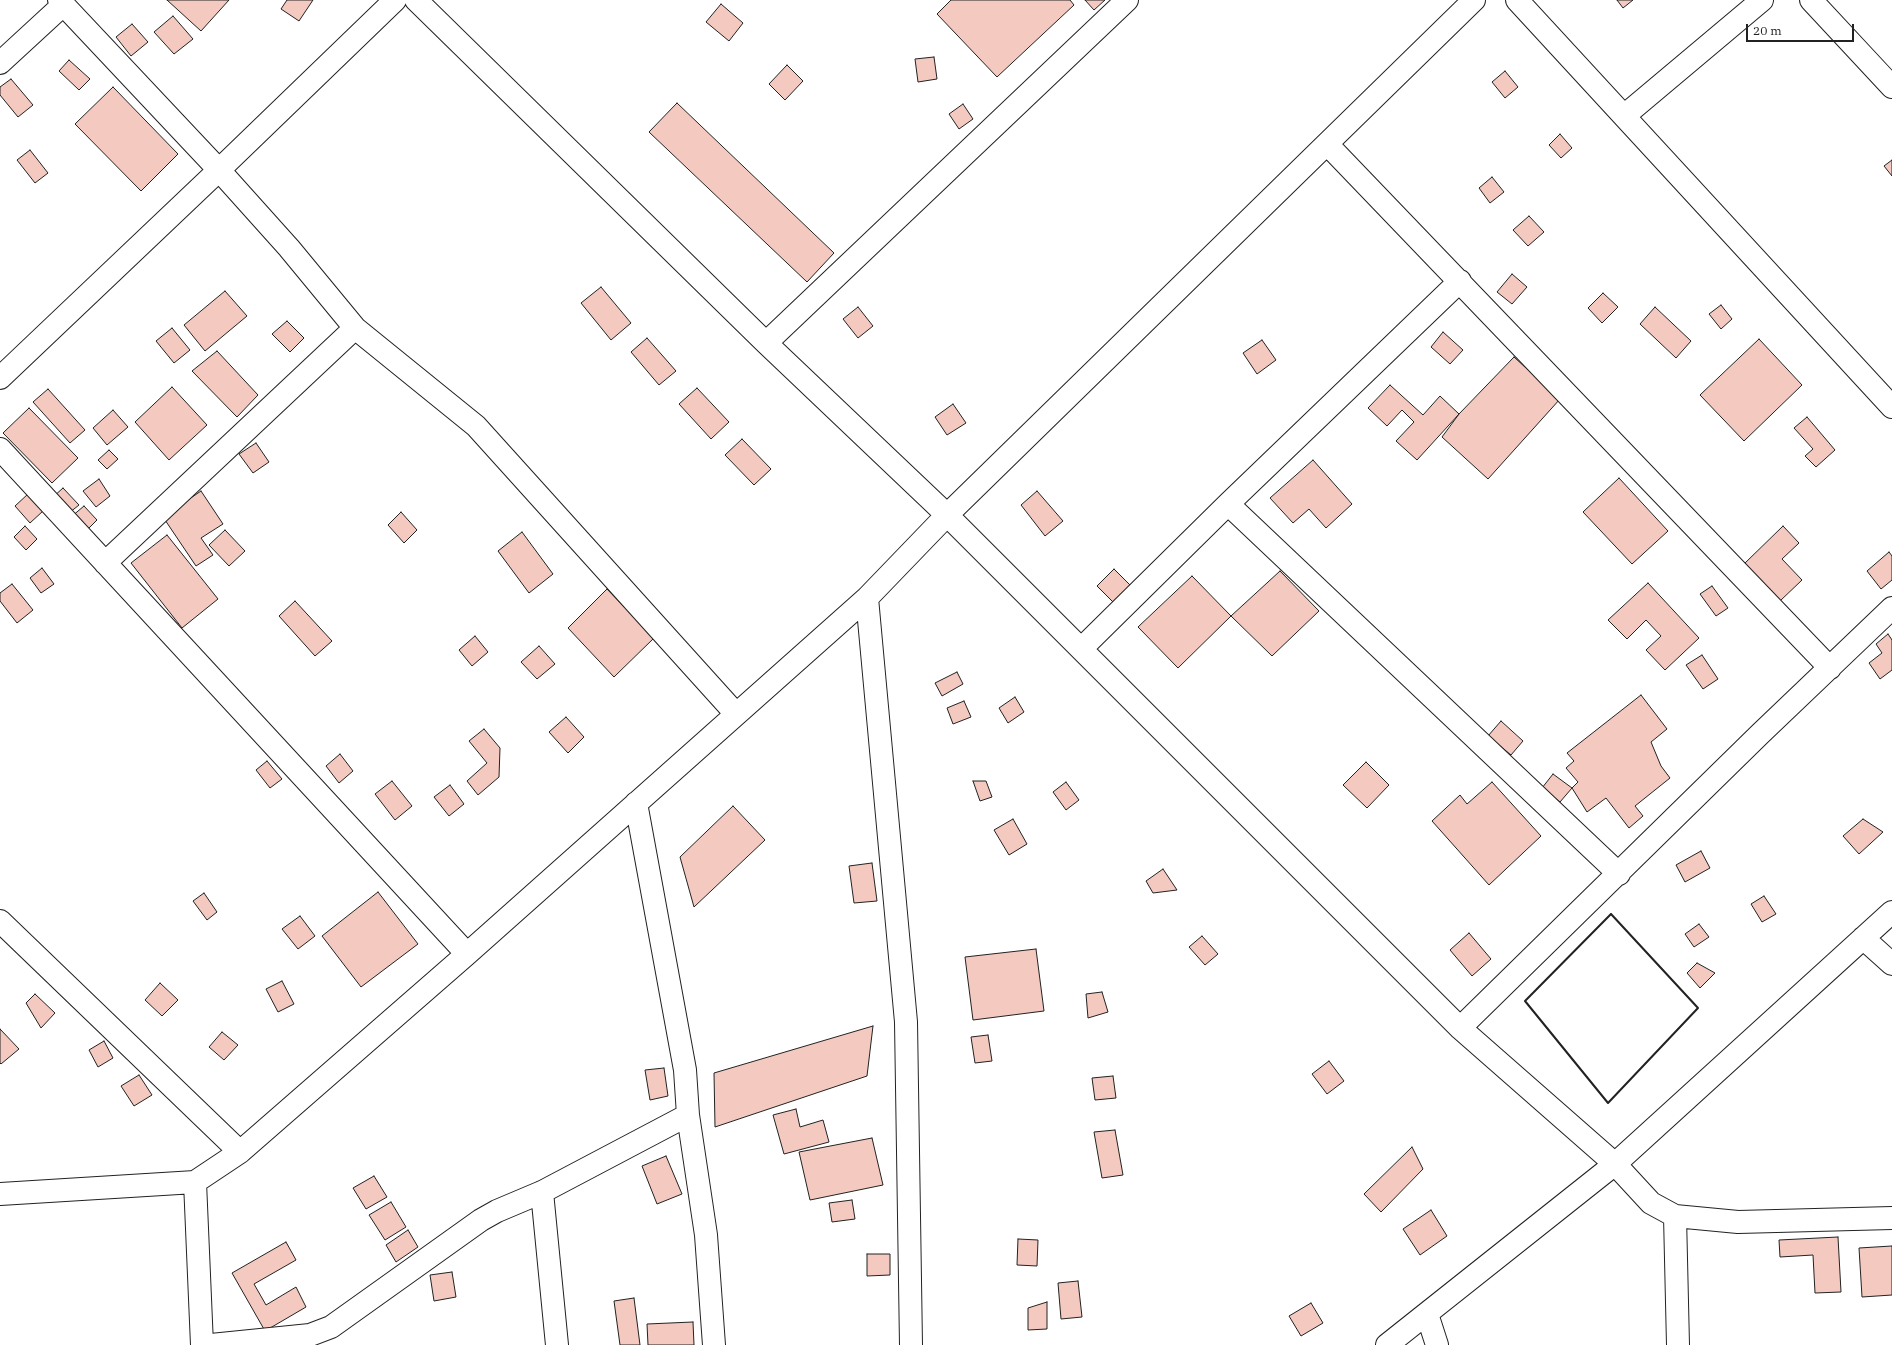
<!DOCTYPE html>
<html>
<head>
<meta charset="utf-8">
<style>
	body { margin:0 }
	#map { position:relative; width:1892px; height:1345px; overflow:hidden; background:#fff; font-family:"IBM Plex Serif",serif }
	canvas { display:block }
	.scale { position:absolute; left:1746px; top:24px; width:108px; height:18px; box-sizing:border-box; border:2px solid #222; border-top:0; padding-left:5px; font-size:12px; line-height:14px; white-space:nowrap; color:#222; -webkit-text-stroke:3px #fff; paint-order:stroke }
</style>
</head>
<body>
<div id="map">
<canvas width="1892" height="1345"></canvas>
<div class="scale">20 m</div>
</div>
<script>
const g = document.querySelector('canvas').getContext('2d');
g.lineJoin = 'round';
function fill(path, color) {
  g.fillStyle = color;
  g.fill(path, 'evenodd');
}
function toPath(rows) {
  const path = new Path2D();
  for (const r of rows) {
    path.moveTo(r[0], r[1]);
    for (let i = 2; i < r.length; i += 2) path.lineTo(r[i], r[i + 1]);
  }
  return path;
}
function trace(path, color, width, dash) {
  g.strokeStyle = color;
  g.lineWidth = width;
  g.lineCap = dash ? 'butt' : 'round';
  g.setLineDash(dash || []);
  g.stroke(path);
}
const building = toPath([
	[167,0,229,0,201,31,167,0],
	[287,0,313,0,299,21,281,9,287,0],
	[951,0,1070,0,1074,5,997,77,937,14,951,0],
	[1085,0,1105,0,1094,10,1085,0],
	[1617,0,1633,0,1623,8,1617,0],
	[721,4,743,23,729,41,706,22,721,4],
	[173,16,193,39,174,54,154,32,173,16],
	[132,24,148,42,131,56,116,37,132,24],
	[934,57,937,79,918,82,915,59,934,57],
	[69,60,90,79,79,90,59,71,69,60],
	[787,65,803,81,785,100,769,84,787,65],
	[1505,71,1518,87,1505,98,1492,82,1505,71],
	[11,79,33,105,18,117,0,95,0,87,11,79],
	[113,87,178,154,141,191,75,124,113,87],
	[677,103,834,253,807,282,649,132,677,103],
	[963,104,973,119,959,129,949,114,963,104],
	[1560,134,1572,148,1561,158,1549,145,1560,134],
	[30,150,48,173,35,183,17,160,30,150],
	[1892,160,1892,176,1884,166,1892,160],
	[1492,177,1504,192,1490,203,1479,188,1492,177],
	[1529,216,1544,232,1528,246,1513,230,1529,216],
	[1512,274,1527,287,1512,304,1497,292,1512,274],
	[601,287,631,323,611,340,581,303,601,287],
	[225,291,247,316,205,351,184,325,225,291],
	[1603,293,1618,307,1602,323,1588,308,1603,293],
	[1721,305,1732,319,1721,329,1709,314,1721,305],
	[858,307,873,326,858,338,843,319,858,307],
	[1655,307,1691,341,1676,358,1640,324,1655,307],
	[287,321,304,338,290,352,272,334,287,321],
	[172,328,190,350,174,363,156,341,172,328],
	[1443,332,1463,350,1450,364,1431,347,1443,332],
	[647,338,676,371,659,385,631,352,647,338],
	[1759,339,1802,385,1744,441,1700,395,1759,339],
	[1262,340,1276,360,1257,374,1243,353,1262,340],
	[217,351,258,395,237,417,192,371,217,351],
	[1514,357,1560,399,1488,479,1442,437,1459,414,1514,357],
	[1390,385,1423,415,1440,396,1459,414,1417,460,1396,441,1414,422,1402,410,1387,426,1368,408,1390,385],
	[172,387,207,425,169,460,135,422,172,387],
	[697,388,729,422,711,439,679,404,697,388],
	[48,389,85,430,70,443,33,402,48,389],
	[953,404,966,423,947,435,935,417,953,404],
	[29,408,78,458,52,483,3,433,29,408],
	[113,410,128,427,107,445,93,428,113,410],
	[1807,417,1835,450,1816,467,1805,456,1813,449,1794,428,1807,417],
	[742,439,771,469,754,485,725,455,742,439],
	[256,443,269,462,253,473,239,454,256,443],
	[109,450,118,459,107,469,98,460,109,450],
	[1313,460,1352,504,1326,528,1309,509,1293,523,1270,498,1313,460],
	[1619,478,1668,531,1632,564,1583,512,1619,478],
	[99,479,110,496,96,507,83,491,99,479],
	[63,488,79,505,69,513,53,497,63,488],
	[201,491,223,524,201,538,213,555,196,566,163,517,201,491],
	[1037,491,1063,521,1045,536,1021,505,1037,491],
	[28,494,43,511,30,523,15,506,28,494],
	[84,506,97,520,85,532,71,517,84,506],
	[401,512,417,530,404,543,388,525,401,512],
	[25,526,37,539,26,550,14,537,25,526],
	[1783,526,1799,543,1782,559,1802,580,1780,601,1744,564,1783,526],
	[225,530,245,551,229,566,209,545,225,530],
	[522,532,553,574,529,593,498,551,522,532],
	[167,535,218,599,182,628,131,563,167,535],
	[1889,552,1892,556,1892,580,1881,589,1867,571,1889,552],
	[42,568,54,584,41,593,30,578,42,568],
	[1114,569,1132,587,1114,603,1097,586,1114,569],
	[1280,571,1319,611,1272,656,1231,616,1280,571],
	[1192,576,1231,616,1178,668,1138,627,1192,576],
	[1648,583,1699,638,1665,670,1646,650,1661,636,1646,620,1627,639,1608,620,1648,583],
	[12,584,33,610,17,623,0,601,0,593,12,584],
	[1712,586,1728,608,1716,616,1700,594,1712,586],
	[607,589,654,638,614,677,568,628,607,589],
	[295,601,332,641,315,656,279,616,295,601],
	[1888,634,1892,640,1892,670,1880,679,1869,663,1882,653,1876,644,1888,634],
	[475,636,488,652,472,666,459,650,475,636],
	[539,646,555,664,537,679,521,662,539,646],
	[1702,655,1718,679,1703,689,1686,665,1702,655],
	[957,672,963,684,942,696,935,683,957,672],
	[1641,695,1667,729,1651,742,1661,766,1670,778,1635,806,1643,816,1629,828,1606,798,1587,812,1572,788,1578,782,1566,768,1574,761,1567,753,1641,695],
	[1015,697,1024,712,1008,723,999,708,1015,697],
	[964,701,971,717,953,724,947,708,964,701],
	[566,717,584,737,568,753,549,732,566,717],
	[1501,721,1523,741,1511,755,1488,736,1501,721],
	[484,729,500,748,499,777,478,795,467,781,487,763,469,741,484,729],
	[340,754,353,771,339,783,326,766,340,754],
	[267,761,282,779,270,788,256,770,267,761],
	[1366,762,1389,785,1367,808,1343,785,1366,762],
	[1553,774,1572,788,1560,802,1542,788,1553,774],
	[392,781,412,806,395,820,375,794,392,781],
	[973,781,986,781,992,797,980,801,973,781],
	[1066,782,1079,800,1066,810,1053,792,1066,782],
	[1492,782,1541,836,1489,885,1432,821,1460,795,1467,804,1492,782],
	[450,785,464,804,449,816,434,797,450,785],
	[733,806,765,840,694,907,680,857,733,806],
	[1013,819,1027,844,1009,855,994,830,1013,819],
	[1863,819,1883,832,1859,854,1843,836,1863,819],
	[1701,851,1710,868,1685,882,1676,865,1701,851],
	[872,863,877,901,854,903,849,866,872,863],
	[1163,869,1177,890,1153,893,1146,881,1163,869],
	[378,892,418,944,361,987,322,936,378,892],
	[204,893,217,912,207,920,193,901,204,893],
	[1764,896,1776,914,1762,922,1751,904,1764,896],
	[300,916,315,936,298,949,282,929,300,916],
	[1699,924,1709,937,1694,947,1685,934,1699,924],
	[1469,933,1491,959,1472,976,1450,950,1469,933],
	[1202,936,1218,954,1205,965,1189,947,1202,936],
	[1036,949,1044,1011,973,1020,965,957,1036,949],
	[1697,963,1715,973,1700,988,1687,973,1697,963],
	[282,981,294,1004,278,1012,266,989,282,981],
	[160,983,178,1000,162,1016,145,1000,160,983],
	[1102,992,1108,1012,1088,1018,1086,994,1102,992],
	[35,994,55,1013,41,1028,26,1003,35,994],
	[873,1026,867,1076,715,1127,714,1073,873,1026],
	[0,1029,19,1049,1,1064,0,1063,0,1029],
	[222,1032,238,1045,224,1060,209,1047,222,1032],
	[988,1035,992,1061,975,1063,971,1037,988,1035],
	[104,1041,113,1058,98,1067,89,1050,104,1041],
	[1329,1061,1344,1081,1327,1094,1312,1074,1329,1061],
	[664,1068,668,1096,650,1100,645,1070,664,1068],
	[139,1075,152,1095,134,1106,121,1086,139,1075],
	[1113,1076,1116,1098,1095,1100,1092,1078,1113,1076],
	[796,1109,800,1127,823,1120,829,1142,784,1154,773,1115,796,1109],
	[1115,1130,1123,1175,1102,1178,1094,1132,1115,1130],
	[872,1138,883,1185,810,1200,799,1152,872,1138],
	[1412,1147,1423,1169,1381,1212,1364,1194,1412,1147],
	[666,1156,682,1194,657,1204,642,1166,666,1156],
	[374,1176,387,1197,366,1209,353,1188,374,1176],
	[852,1200,855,1219,832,1222,829,1203,852,1200],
	[391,1202,406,1227,385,1240,369,1215,391,1202],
	[1431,1210,1447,1236,1420,1255,1403,1229,1431,1210],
	[408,1230,418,1247,396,1262,386,1245,408,1230],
	[1838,1237,1841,1292,1815,1293,1813,1255,1780,1257,1779,1240,1838,1237],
	[1018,1239,1038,1240,1037,1266,1017,1265,1018,1239],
	[286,1242,296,1260,254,1284,266,1305,296,1287,306,1307,265,1331,232,1273,286,1242],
	[1892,1246,1892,1295,1862,1297,1859,1248,1892,1246],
	[867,1254,890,1254,890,1275,867,1276,867,1254],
	[452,1272,456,1297,434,1301,430,1275,452,1272],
	[1078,1281,1082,1317,1061,1319,1058,1283,1078,1281],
	[634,1298,640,1345,620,1345,614,1301,634,1298],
	[1047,1302,1047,1329,1028,1330,1028,1308,1047,1302],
	[1311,1303,1323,1323,1301,1336,1289,1316,1311,1303],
	[693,1322,694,1345,648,1345,647,1324,693,1322]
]);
const minor = toPath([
	[59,0,219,170,289,248,355,328,476,426,736,714],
	[416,0,766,343,947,515,1460,1028,1615,1164,1651,1203,1675,1216,1738,1222,1892,1218],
	[1517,0,1892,407],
	[1811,0,1892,87],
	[0,63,63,5],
	[1624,116,1762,0],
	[1327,144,1830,668],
	[766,343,1127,0],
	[0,378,219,170,395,0],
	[0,449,467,954],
	[1228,504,1619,874],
	[105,563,355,328],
	[867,598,906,1022,911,1345],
	[1081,649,1228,504,1460,281],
	[636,803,685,1070,688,1115,706,1235,714,1345],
	[0,921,240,1152],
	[1863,938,1892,964],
	[1460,1028,1760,734,1892,608],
	[195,1182,202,1345],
	[542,1192,557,1345],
	[0,1194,195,1182,240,1152,467,954,867,598,947,515,1474,0],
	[1675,1216,1678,1345],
	[1427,1314,1437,1345],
	[211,1345,310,1335,331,1327,481,1220,497,1211,542,1192,688,1115],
	[1387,1345,1615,1164,1892,912]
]);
const wall = toPath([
	[1611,914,1698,1008,1608,1103,1525,1001,1611,914]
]);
fill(building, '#f3c9c0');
trace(building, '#222', 1);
trace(minor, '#222', 24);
trace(minor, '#fff', 22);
trace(wall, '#222', 2);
</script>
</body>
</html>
